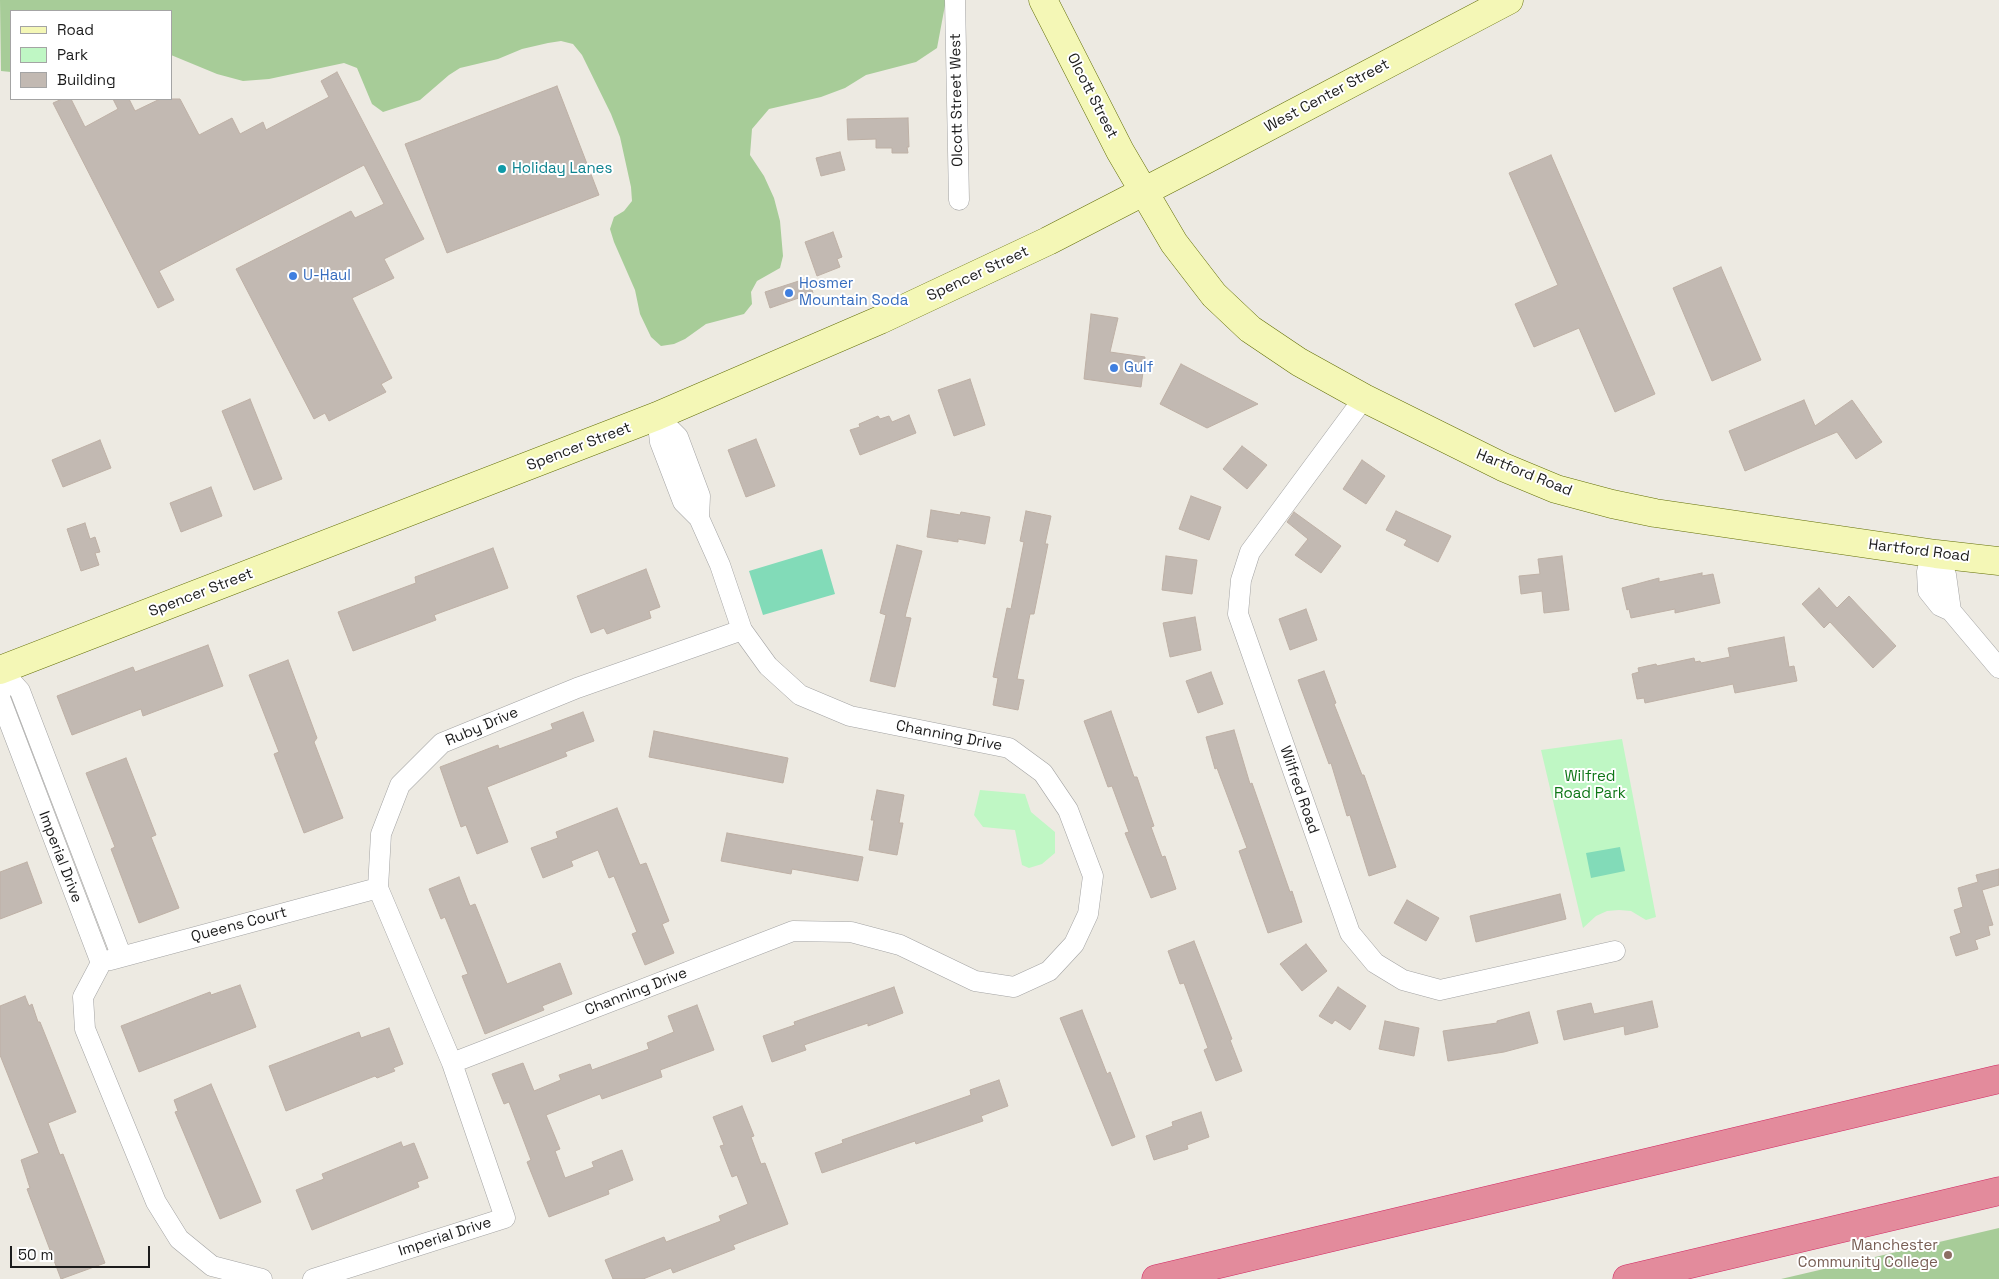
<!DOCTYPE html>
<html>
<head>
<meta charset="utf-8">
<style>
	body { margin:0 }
	#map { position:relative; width:1999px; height:1279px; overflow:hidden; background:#edeae2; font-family:"Space Grotesk",sans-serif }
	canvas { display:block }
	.legend { position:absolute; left:10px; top:10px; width:162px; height:90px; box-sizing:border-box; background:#fff; border:1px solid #a4a4a4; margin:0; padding:6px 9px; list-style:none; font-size:15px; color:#1c1c1c }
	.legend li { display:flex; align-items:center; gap:10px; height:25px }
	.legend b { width:25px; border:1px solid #a4a4a4 }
	.scale { position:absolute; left:10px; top:1246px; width:140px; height:22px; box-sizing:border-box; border:2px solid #1c1c1c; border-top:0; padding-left:6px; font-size:15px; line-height:18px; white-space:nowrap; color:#1c1c1c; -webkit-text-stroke:4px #fff; paint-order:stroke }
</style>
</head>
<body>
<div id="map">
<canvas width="1999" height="1279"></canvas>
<ul class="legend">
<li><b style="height:6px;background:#f4f7b6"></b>Road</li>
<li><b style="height:14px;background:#bff7c4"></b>Park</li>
<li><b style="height:14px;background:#c2b9b2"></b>Building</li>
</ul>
<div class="scale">50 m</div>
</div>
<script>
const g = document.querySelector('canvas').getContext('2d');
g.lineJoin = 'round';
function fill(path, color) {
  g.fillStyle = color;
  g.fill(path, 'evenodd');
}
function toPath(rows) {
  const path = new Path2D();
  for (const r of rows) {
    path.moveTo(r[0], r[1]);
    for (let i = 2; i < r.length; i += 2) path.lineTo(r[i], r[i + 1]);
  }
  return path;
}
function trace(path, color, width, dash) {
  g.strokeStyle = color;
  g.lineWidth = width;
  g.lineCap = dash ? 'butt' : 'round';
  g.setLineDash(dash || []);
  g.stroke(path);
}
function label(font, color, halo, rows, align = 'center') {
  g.font = font + ' "Space Grotesk",sans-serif';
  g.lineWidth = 4;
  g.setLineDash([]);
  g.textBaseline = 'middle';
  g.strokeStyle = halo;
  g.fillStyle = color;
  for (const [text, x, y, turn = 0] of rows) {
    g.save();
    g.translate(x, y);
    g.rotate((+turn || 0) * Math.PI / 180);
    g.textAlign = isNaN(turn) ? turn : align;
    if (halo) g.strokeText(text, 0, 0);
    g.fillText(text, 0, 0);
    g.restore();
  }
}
const forest = toPath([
	[0,0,946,0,937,48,916,62,866,75,845,88,821,97,769,109,752,129,750,155,764,176,774,198,780,221,783,256,780,268,757,281,751,292,752,304,744,314,706,324,685,339,674,344,661,346,651,337,640,314,635,290,614,242,610,229,614,217,624,211,632,201,631,187,620,137,611,114,582,55,573,44,561,41,548,43,522,49,498,59,460,68,449,75,420,100,383,112,372,104,357,68,344,63,269,79,243,81,217,74,171,55,171,11,11,11,11,72,1,71],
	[1999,1228,1999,1279,1781,1279]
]);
const park = toPath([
	[1622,739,1656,917,1646,920,1631,911,1619,910,1607,911,1596,916,1583,928,1541,750],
	[980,790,1025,794,1031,812,1055,832,1055,853,1042,864,1029,868,1022,865,1015,830,983,827,974,815]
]);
const pitch = toPath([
	[822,549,835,594,763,615,749,571],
	[1620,847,1625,871,1591,878,1586,853]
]);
const building = toPath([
	[337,72,424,239,384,259,394,278,352,298,392,378,381,384,386,392,329,421,325,413,314,419,236,269,351,211,355,218,384,204,364,165,159,271,174,300,158,308,53,103,62,99,71,99,85,127,118,109,113,99,129,99,135,111,160,99,180,99,199,135,232,118,240,134,263,122,266,130,329,97,321,81,337,72],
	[557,86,599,195,447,253,405,144,557,86],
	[908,118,909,147,907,147,908,153,892,153,892,148,876,148,876,139,848,140,847,119,908,118],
	[840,152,845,170,821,176,816,158,840,152],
	[1551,155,1655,394,1615,412,1579,328,1534,347,1515,304,1558,285,1509,173,1551,155],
	[833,232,842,257,837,259,840,267,817,276,805,242,833,232],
	[1721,267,1761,360,1712,381,1673,288,1721,267],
	[808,278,813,293,770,308,765,292,808,278],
	[1091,314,1118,318,1110,352,1145,357,1141,387,1084,379,1091,314],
	[1181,364,1258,404,1207,428,1160,404,1181,364],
	[970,379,985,425,954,436,938,390,970,379],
	[250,399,282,479,254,490,222,411,250,399],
	[1804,400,1815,426,1852,400,1882,442,1856,459,1837,432,1745,471,1729,431,1804,400],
	[909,415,916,433,860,455,850,430,860,427,859,424,878,416,880,419,889,416,892,422,909,415],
	[756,439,775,486,746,497,728,450,756,439],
	[100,440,111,468,63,487,52,460,100,440],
	[1242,446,1267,465,1247,489,1223,469,1242,446],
	[1362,460,1385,476,1366,504,1343,489,1362,460],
	[211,487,222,516,181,532,170,503,211,487],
	[1191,496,1221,507,1209,540,1179,529,1191,496],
	[931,510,960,515,961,512,990,517,985,544,958,539,958,542,927,537,931,510],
	[1026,511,1051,516,1045,544,1048,544,1034,614,1030,614,1017,679,1024,680,1018,710,993,705,998,678,993,677,1007,608,1011,609,1024,542,1020,541,1026,511],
	[1396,511,1451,536,1438,562,1404,545,1407,540,1386,530,1396,511],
	[1294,512,1341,546,1321,573,1295,555,1308,539,1287,522,1294,512],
	[85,523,90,539,95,537,100,552,95,553,99,565,81,571,67,529,85,523],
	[897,545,922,551,905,617,911,618,895,687,870,681,886,615,880,613,897,545],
	[493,548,508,588,434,615,436,620,353,651,338,612,416,583,415,577,493,548],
	[1166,556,1197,560,1192,594,1162,590,1166,556],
	[1562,556,1569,610,1544,613,1542,591,1521,594,1519,576,1540,574,1538,559,1562,556],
	[646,569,660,607,649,611,651,618,607,634,604,628,591,633,577,596,646,569],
	[1702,573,1702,576,1713,574,1720,603,1675,613,1675,609,1631,618,1629,609,1627,610,1622,588,1659,578,1659,582,1702,573],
	[1819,588,1837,608,1849,596,1896,646,1873,668,1830,622,1824,628,1802,604,1819,588],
	[1306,609,1317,640,1290,650,1279,619,1306,609],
	[1195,617,1201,650,1170,657,1163,623,1195,617],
	[1784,637,1789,667,1794,666,1797,681,1735,693,1733,684,1645,703,1644,698,1637,699,1632,674,1639,672,1638,668,1656,664,1657,666,1694,658,1695,662,1700,661,1701,663,1730,657,1728,648,1784,637],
	[208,645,223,686,143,716,141,709,72,735,57,696,133,667,135,672,208,645],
	[288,660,317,738,314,742,343,818,304,833,274,754,279,752,249,675,288,660],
	[1324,671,1336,703,1334,704,1362,775,1364,775,1396,867,1369,876,1350,815,1347,816,1331,763,1329,764,1298,680,1324,671],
	[1211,672,1223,704,1198,713,1186,681,1211,672],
	[1111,711,1134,777,1137,777,1154,826,1151,827,1162,857,1165,856,1176,889,1151,898,1125,833,1129,832,1112,786,1108,787,1084,721,1111,711],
	[583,712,594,741,565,752,567,756,487,787,508,842,477,854,466,825,461,827,440,767,498,745,499,749,553,729,551,724,583,712],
	[1234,730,1250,784,1252,783,1290,892,1292,891,1302,922,1268,933,1239,851,1247,848,1217,768,1215,769,1206,737,1234,730],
	[654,731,788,758,783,783,649,757,654,731],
	[126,758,156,835,151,837,179,908,139,923,111,849,115,847,86,773,126,758],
	[877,790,904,795,899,823,903,823,897,855,869,850,874,820,871,820,877,790],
	[617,808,640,865,646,863,669,921,662,924,674,953,645,965,632,934,637,932,614,876,609,878,598,850,571,861,573,866,543,878,531,848,558,838,556,832,617,808],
	[727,833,863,857,858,881,792,869,791,874,721,861,727,833],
	[27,862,42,903,0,919,0,872,27,862],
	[1999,869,1999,885,1982,890,1993,925,1988,926,1990,935,1975,940,1978,949,1956,956,1950,937,1961,933,1954,910,1963,907,1958,888,1978,882,1976,875,1999,869],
	[459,877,470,906,475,904,507,984,560,963,572,994,542,1006,544,1010,485,1034,462,976,468,974,445,917,441,919,429,889,459,877],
	[1560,894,1566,919,1476,942,1470,916,1560,894],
	[1407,900,1439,918,1426,941,1394,923,1407,900],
	[1194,941,1232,1039,1230,1040,1242,1071,1216,1081,1204,1050,1208,1048,1184,983,1180,984,1168,951,1194,941],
	[1306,944,1327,971,1302,991,1280,964,1306,944],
	[240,985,256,1027,139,1072,121,1026,210,992,211,995,240,985],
	[894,987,903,1013,868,1026,868,1023,804,1045,806,1050,772,1062,763,1036,795,1025,794,1022,894,987],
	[1338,987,1366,1006,1350,1030,1335,1020,1332,1024,1319,1016,1338,987],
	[25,996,29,1006,32,1004,38,1022,40,1022,76,1112,48,1123,60,1155,63,1154,105,1263,61,1279,27,1189,30,1188,21,1160,39,1153,0,1055,0,1006,25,996],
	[1652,1001,1658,1027,1625,1035,1624,1026,1564,1040,1557,1011,1591,1003,1594,1014,1652,1001],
	[697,1005,714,1050,660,1070,662,1077,602,1099,600,1094,546,1115,560,1149,555,1151,565,1178,594,1167,592,1162,622,1150,633,1180,608,1190,609,1194,549,1217,527,1162,531,1160,509,1102,504,1104,492,1074,523,1063,534,1091,561,1080,559,1075,590,1064,592,1070,649,1049,647,1043,674,1032,668,1016,697,1005],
	[1082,1010,1107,1074,1110,1072,1135,1137,1112,1146,1060,1018,1082,1010],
	[1529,1012,1538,1043,1504,1052,1448,1061,1443,1031,1497,1023,1497,1021,1529,1012],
	[1385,1021,1419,1028,1414,1056,1379,1049,1385,1021],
	[389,1028,403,1064,393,1068,395,1071,377,1078,375,1076,286,1111,269,1066,359,1032,361,1038,389,1028],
	[999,1080,1008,1106,981,1116,983,1121,916,1144,915,1141,822,1173,815,1153,843,1143,842,1140,971,1095,970,1090,999,1080],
	[211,1084,261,1202,220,1219,175,1112,178,1111,174,1100,211,1084],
	[742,1106,754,1136,751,1137,761,1164,765,1163,788,1224,733,1245,735,1249,673,1273,671,1268,643,1279,613,1279,605,1260,664,1237,666,1242,721,1221,719,1216,748,1204,737,1175,732,1177,720,1146,724,1145,713,1117,742,1106],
	[1201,1112,1209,1137,1187,1145,1188,1149,1154,1160,1146,1136,1173,1126,1172,1122,1201,1112],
	[401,1142,403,1147,414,1143,428,1178,417,1182,419,1187,312,1230,296,1190,324,1179,322,1174,401,1142]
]);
const street = toPath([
	[955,0,959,200],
	[1364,398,1250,552,1241,580,1238,614,1350,933,1375,963,1403,980,1440,990,1615,951],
	[657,416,678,437,700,496,699,518],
	[1951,611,1946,575,1936,554,1929,563,1927,572,1928,591,1940,606,1951,611,1999,668],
	[1,670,0,698,101,963,83,997,85,1029,156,1202,179,1239,212,1266,262,1279],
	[1,670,20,691,121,955],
	[110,960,378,888],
	[452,1063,793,931,851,932,900,945,975,981,1014,987,1049,971,1074,944,1088,914,1093,876,1068,810,1043,773,1009,748,850,716,800,695,768,666,742,630,720,565,699,518,683,502,660,442,657,416],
	[313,1279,505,1218,452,1063,378,888,381,834,400,785,442,743,577,688,742,630]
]);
const secondary = toPath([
	[1043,0,1120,151,1174,243,1214,295,1250,329,1299,362,1364,398,1503,467,1556,489,1612,504,1655,513,1936,554,1999,561],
	[0,670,657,416,880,320,1048,241,1203,161,1509,0]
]);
const highway = toPath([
	[1156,1279,1999,1079],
	[1627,1279,1999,1191]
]);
const markers = [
	[502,169,5,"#0f9aa8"],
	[293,276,5,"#3f7fe0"],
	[789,293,5,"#3f7fe0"],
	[1114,368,5,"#3f7fe0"],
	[1948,1255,5,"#8d6e63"]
];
const streetNames = [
	["Olcott Street",1092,96,63],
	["West Center Street",1327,96,-28],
	["Olcott Street West",957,100,-91],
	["Spencer Street",978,274,-25],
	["Spencer Street",579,447,-21],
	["Hartford Road",1524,473,22],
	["Hartford Road",1919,551,7],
	["Spencer Street",201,593,-21],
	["Ruby Drive",482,727,-23],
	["Channing Drive",949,736,11],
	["Wilfred Road",1299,790,71],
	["Imperial Drive",60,857,69],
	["Queens Court",239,925,-15],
	["Channing Drive",636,992,-21],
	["Imperial Drive",445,1237,-18]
];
const cultureNames = [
	["Holiday Lanes",512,169]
];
const shopNames = [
	["U-Haul",303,276],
	["Hosmer",799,284],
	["Mountain Soda",799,301],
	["Gulf",1124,368]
];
const parkNames = [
	["Wilfred",1590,777],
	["Road Park",1590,794]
];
const educationNames = [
	["Manchester",1938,1246],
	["Community College",1938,1263]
];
fill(forest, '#a7cc98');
fill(park, '#bff7c4');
fill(pitch, '#82dbb8');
fill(building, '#c2b9b2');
trace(building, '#beb0a5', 1);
trace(street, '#a3a3a3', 21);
trace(secondary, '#636f08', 29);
trace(highway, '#d22963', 29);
trace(street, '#fff', 20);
trace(secondary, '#f4f7b6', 28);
trace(highway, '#e38b9c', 28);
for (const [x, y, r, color] of markers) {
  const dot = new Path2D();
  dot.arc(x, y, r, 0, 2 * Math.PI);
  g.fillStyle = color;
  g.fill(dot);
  trace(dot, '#fff', 2);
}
label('15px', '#1c1c1c', '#fff', streetNames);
label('15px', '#0d838f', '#fff', cultureNames, 'left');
label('15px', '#366cbe', '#fff', shopNames, 'left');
label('15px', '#0e7617', '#fff', parkNames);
label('15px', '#785e54', '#fff', educationNames, 'right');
</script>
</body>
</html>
